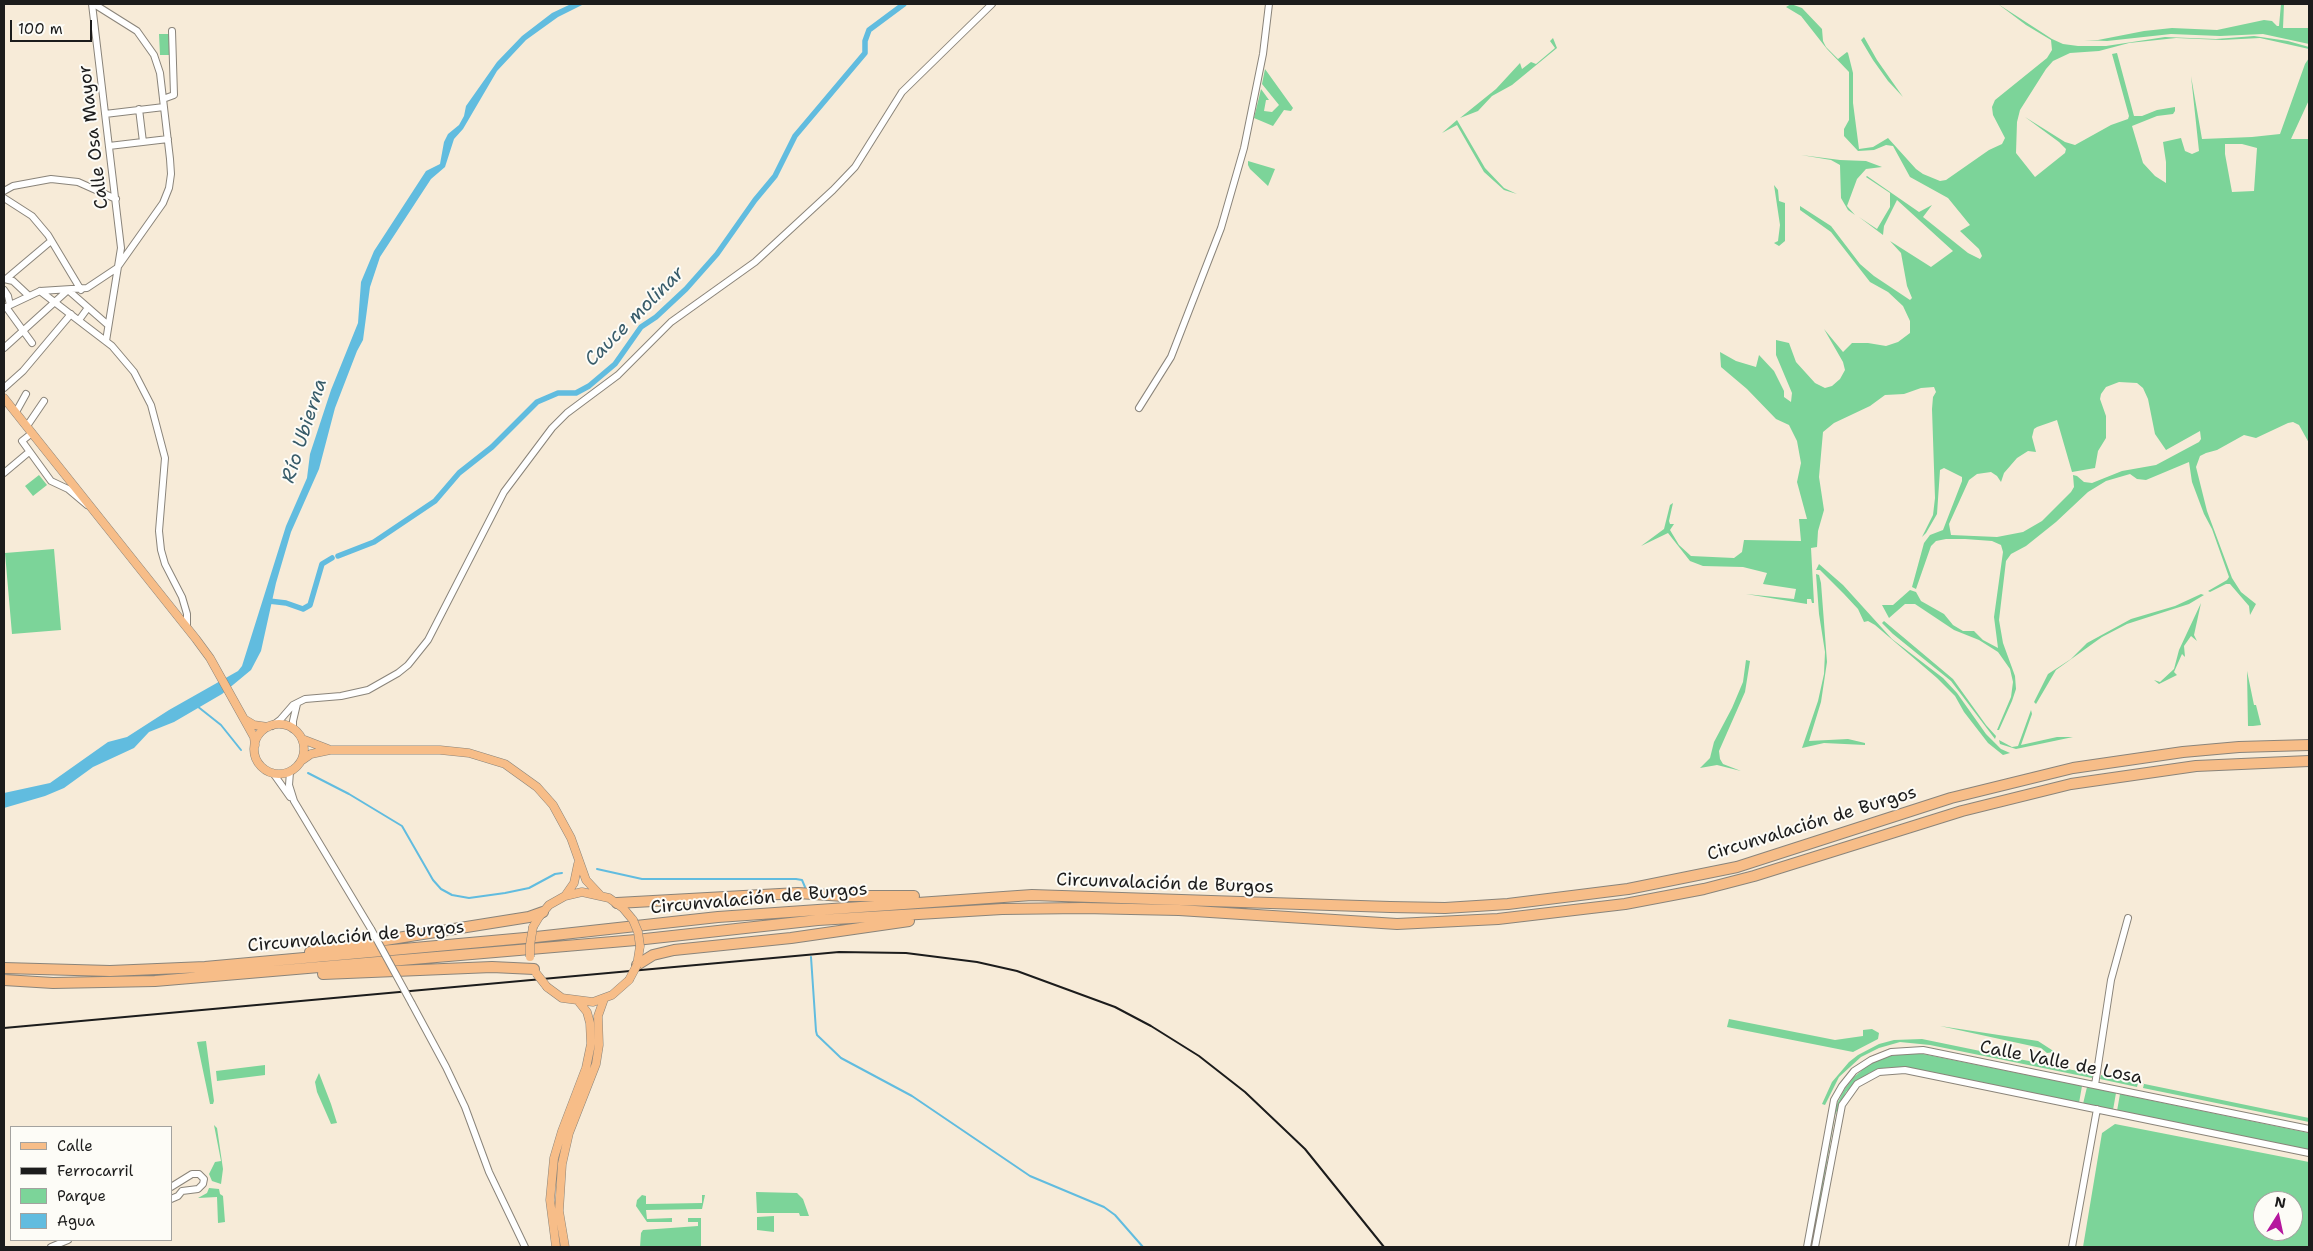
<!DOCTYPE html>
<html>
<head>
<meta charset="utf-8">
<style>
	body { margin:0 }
	#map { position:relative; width:2313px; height:1251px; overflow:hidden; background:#f7ebd8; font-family:"Shantell Sans",sans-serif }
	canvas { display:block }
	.frame { position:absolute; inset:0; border:5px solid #1c1c1c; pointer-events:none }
	.legend { position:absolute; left:10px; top:1126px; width:162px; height:115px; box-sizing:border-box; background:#fdfcf7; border:1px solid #a3a29f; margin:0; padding:6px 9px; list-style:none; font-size:15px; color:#1c1c1c }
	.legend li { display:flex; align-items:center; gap:10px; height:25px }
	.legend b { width:25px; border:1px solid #a3a29f }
	.north { position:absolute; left:2253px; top:1191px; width:50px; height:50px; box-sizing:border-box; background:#fdfcf7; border:1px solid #a3a29f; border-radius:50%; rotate:10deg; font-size:14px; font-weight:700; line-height:20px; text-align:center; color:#1c1c1c }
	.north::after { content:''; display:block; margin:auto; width:18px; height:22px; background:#b5179e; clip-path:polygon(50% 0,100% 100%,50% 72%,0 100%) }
	.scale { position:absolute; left:10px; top:20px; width:82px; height:22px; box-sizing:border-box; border:2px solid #1c1c1c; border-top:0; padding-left:6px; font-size:15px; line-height:18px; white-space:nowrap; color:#1c1c1c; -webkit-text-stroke:4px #fdfcf7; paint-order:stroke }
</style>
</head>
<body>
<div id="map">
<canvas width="2313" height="1251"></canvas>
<div class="frame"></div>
<ul class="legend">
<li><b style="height:6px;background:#f7bd88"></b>Calle</li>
<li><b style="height:6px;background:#1c1c1c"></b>Ferrocarril</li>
<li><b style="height:14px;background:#7cd499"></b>Parque</li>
<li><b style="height:14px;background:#61bcdf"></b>Agua</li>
</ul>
<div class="north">N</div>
<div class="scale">100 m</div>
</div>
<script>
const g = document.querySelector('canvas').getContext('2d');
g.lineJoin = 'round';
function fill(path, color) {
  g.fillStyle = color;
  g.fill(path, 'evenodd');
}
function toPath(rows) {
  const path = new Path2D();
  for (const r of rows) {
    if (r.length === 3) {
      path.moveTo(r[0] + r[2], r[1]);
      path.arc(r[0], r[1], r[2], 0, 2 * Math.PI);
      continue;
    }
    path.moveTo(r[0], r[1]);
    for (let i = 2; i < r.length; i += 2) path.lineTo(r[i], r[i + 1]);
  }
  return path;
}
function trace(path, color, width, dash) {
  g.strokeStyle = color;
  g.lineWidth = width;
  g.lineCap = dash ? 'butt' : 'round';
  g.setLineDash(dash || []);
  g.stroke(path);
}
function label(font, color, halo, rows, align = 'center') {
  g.font = font + ' "Shantell Sans",sans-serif';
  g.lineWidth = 4;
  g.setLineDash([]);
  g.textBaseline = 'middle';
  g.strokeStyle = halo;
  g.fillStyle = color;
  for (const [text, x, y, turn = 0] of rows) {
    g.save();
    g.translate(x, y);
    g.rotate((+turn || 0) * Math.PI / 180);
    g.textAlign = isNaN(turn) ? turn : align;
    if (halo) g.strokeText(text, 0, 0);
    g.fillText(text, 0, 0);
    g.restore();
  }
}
const green = toPath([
	[1791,4,1802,8,1822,29,1823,41,1826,47,1838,59,1847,52,1848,53,1853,73,1853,103,1859,149,1873,147,1888,138,1916,169,1923,174,1940,181,1946,180,1989,150,2002,144,2005,138,1993,115,1992,107,1995,100,2047,58,2052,50,2051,40,2026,25,1998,4,2052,39,2063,44,2078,46,2106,46,2165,37,2216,39,2254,36,2288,41,2309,47,2309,49,2260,38,2222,40,2176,38,2129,43,2099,51,2070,53,2053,61,2046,69,2020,110,2017,122,2016,153,2035,177,2065,153,2066,149,2059,142,2025,117,2065,142,2075,145,2111,125,2128,119,2129,116,2112,54,2117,53,2134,116,2142,116,2157,110,2175,107,2175,111,2173,114,2157,116,2132,126,2143,163,2155,176,2166,183,2166,162,2163,142,2181,138,2185,151,2192,154,2199,151,2191,76,2202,139,2252,137,2280,134,2305,64,2309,58,2309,100,2291,139,2309,139,2309,443,2299,425,2293,422,2288,423,2256,438,2244,435,2217,450,2206,453,2200,456,2196,467,2207,511,2232,578,2241,592,2256,604,2250,615,2249,606,2230,584,2226,584,2210,592,2208,591,2227,580,2229,577,2212,529,2204,514,2192,482,2189,462,2146,480,2137,479,2130,474,2106,481,2088,492,2056,522,2026,546,2011,554,2006,561,1999,620,2003,643,2015,676,2016,689,2012,701,1999,730,1997,730,2011,697,2013,682,2010,669,1998,652,1979,640,1954,630,1915,604,1905,604,1889,618,1882,605,1893,605,1910,590,1916,592,1921,601,1944,614,1953,625,1963,631,1974,631,1983,640,1998,648,1994,617,2003,552,2001,545,1992,541,1965,539,1946,539,1936,541,1931,546,1916,589,1912,587,1924,543,1930,535,1943,530,1962,481,1962,477,1944,468,1940,470,1937,514,1926,533,1922,537,1933,515,1935,498,1932,409,1933,397,1936,392,1934,387,1921,388,1904,394,1885,395,1870,406,1834,423,1823,432,1819,477,1824,510,1818,531,1817,547,1811,548,1814,603,1812,603,1811,599,1807,599,1807,604,1746,594,1794,599,1796,589,1763,584,1767,573,1743,567,1703,566,1690,561,1668,533,1641,546,1664,529,1670,505,1673,503,1669,521,1670,524,1674,524,1670,530,1679,545,1691,556,1734,558,1742,552,1744,540,1801,541,1799,519,1807,519,1797,482,1801,463,1797,441,1789,425,1776,419,1747,389,1721,367,1720,352,1736,361,1756,367,1759,355,1774,371,1784,391,1784,397,1791,402,1792,393,1776,355,1776,340,1789,343,1796,362,1815,383,1825,388,1832,386,1840,379,1845,370,1843,362,1824,329,1843,352,1852,343,1868,343,1886,346,1898,342,1910,333,1910,321,1903,306,1888,292,1870,282,1831,232,1800,210,1800,206,1831,226,1860,264,1874,276,1910,300,1912,298,1907,286,1901,253,1890,241,1931,267,1953,251,1897,200,1884,226,1883,235,1859,217,1877,229,1890,207,1890,193,1866,177,1867,176,1919,212,1932,205,1923,217,1968,253,1980,259,1982,256,1979,249,1960,231,1970,225,1948,198,1910,177,1893,146,1886,145,1874,150,1858,151,1844,136,1844,129,1849,120,1849,72,1827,49,1801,16,1786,7],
	[2225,144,2242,144,2257,148,2254,191,2232,192,2225,154],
	[2119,382,2137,383,2143,388,2148,399,2155,434,2166,450,2200,431,2201,439,2199,442,2156,465,2122,471,2092,483,2084,482,2077,476,2073,475,2074,487,2071,492,2042,521,2023,532,1997,537,1951,535,1949,524,1969,480,1977,474,1991,472,1997,476,2001,482,2004,473,2017,458,2028,451,2036,452,2032,437,2034,429,2037,427,2057,420,2072,472,2095,468,2098,451,2106,438,2106,416,2100,399,2101,394,2106,387],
	[2281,4,2284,4,2283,28,2309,28,2309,44,2263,34,2220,36,2171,34,2107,41,2084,40,2098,40,2144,31,2172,28,2217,30,2264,20,2272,21,2277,26,2279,26],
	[159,34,170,34,170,55,160,55],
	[1864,37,1877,60,1903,97,1888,81,1873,60,1861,40],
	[1553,38,1557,48,1512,85,1492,96,1478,111,1460,118,1496,89,1520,63,1522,69,1531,62,1536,64,1555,48,1550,41],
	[1265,69,1293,108,1291,111,1284,110,1273,126,1254,118,1261,89,1269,100,1266,100,1264,111,1272,112,1279,105,1262,84],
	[1457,120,1485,168,1504,188,1517,194,1504,190,1484,172,1457,125,1442,133],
	[1801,155,1840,160,1866,161,1882,167,1866,169,1857,179,1847,206,1855,215,1848,210,1841,198,1840,165,1831,160],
	[1248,161,1275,169,1268,186,1250,169,1248,165],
	[1774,185,1778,190,1779,201,1785,203,1785,241,1779,246,1774,243,1778,241,1780,225],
	[39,475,47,485,33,496,25,486],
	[54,549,61,630,12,634,5,553],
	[1819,564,1843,585,1892,639,1943,678,1957,693,1986,734,2001,749,2010,753,2003,755,1988,743,1964,712,1955,696,1937,678,1875,625,1868,621,1864,622,1858,609,1844,594,1820,570,1816,570],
	[1816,574,1819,575,1821,583,1827,662,1821,702,1809,741,1848,739,1865,743,1865,745,1824,743,1802,748,1818,701,1824,674,1825,652,1819,614],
	[2201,594,2204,595,2189,604,2127,624,2102,637,2056,670,2036,704,2034,702,2048,674,2071,659,2087,643,2131,619,2175,606],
	[2201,603,2194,635,2197,641,2191,636,2184,646,2185,657,2182,654,2174,672,2177,675,2159,684,2154,680,2160,682,2174,669,2179,650],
	[1884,621,1953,679,1986,725,1996,736,1995,739,1951,681,1893,634,1882,623],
	[1746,660,1750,661,1745,692,1719,751,1720,759,1723,764,1741,771,1717,765,1700,768,1710,758,1714,742,1732,708,1743,682],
	[2247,671,2254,705,2256,705,2261,725,2253,726,2248,726],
	[2031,710,2032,714,2021,745,2057,737,2073,737,2016,749,2000,744,1999,740,2012,747,2018,746],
	[1729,1019,1835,1040,1863,1036,1863,1030,1872,1029,1879,1033,1878,1039,1853,1052,1727,1027],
	[1940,1026,2038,1041,2055,1052,2047,1053,2041,1048],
	[1922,1039,2092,1074,2092,1078,1930,1045,1900,1042,1879,1048,1861,1057,1839,1077,1825,1105,1822,1104,1832,1082,1849,1062,1858,1055,1879,1044,1894,1040],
	[206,1041,214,1101,213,1104,210,1104,197,1042],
	[1918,1053,2082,1086,2079,1103,1906,1067,1882,1068,1869,1073,1846,1092,1835,1115,1812,1247,1810,1247,1835,1108,1844,1090,1854,1077,1868,1065,1887,1056],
	[265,1065,265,1075,217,1081,216,1071],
	[319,1073,331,1104,337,1123,331,1124,317,1092,315,1082],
	[2101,1075,2309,1118,2309,1122,2143,1088,2144,1084,2138,1083,2137,1087,2100,1079],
	[2087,1087,2116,1093,2113,1110,2083,1104],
	[2120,1094,2309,1133,2309,1150,2117,1111],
	[2115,1124,2309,1162,2309,1247,2083,1247,2102,1133],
	[2263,1201,2293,1201,2293,1231,2263,1231],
	[214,1125,217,1128,223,1169,221,1184,212,1181,209,1174,215,1162,221,1161],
	[209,1188,219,1189,220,1194,223,1196,225,1222,218,1223,217,1197,198,1198,207,1193],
	[756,1192,797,1193,803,1199,809,1216,800,1216,799,1213,757,1213],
	[642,1195,646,1196,646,1204,702,1203,702,1195,705,1195,702,1209,646,1210,647,1219,672,1218,672,1222,647,1222,636,1206,637,1200],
	[774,1216,774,1232,757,1230,757,1217],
	[688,1218,701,1218,701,1247,640,1247,641,1233,643,1230,698,1226,698,1222,688,1222]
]);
const water = toPath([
	[571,4,584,4,558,17,526,40,497,71,463,129,454,139,445,167,431,179,380,257,370,287,363,340,357,351,335,408,319,469,291,532,276,583,261,651,251,670,222,694,174,722,149,732,134,748,93,767,64,788,45,796,4,808,4,793,50,783,108,742,127,737,169,710,238,671,242,666,286,526,307,478,310,454,331,390,358,323,361,282,374,251,426,171,440,164,444,142,448,134,459,125,464,116,466,106,497,62,522,36,552,13]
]);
const stream = toPath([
	[197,706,221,725,241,750],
	[308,773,349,794,402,826,433,880,441,889,452,895,469,898,505,893,529,888,555,874,562,873],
	[597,869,642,879,796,879,802,880,805,887],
	[811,957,816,1031,817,1035,841,1058,912,1096,1030,1176,1104,1207,1115,1215,1143,1247]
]);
const canal = toPath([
	[338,556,374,542,435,501,459,473,492,447,537,402,558,393,576,393,589,386,615,364,641,327,656,317,686,289,717,254,755,200,775,176,795,136,865,53,865,41,869,30,904,4],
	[269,601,286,603,303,609,310,605,322,564,332,558]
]);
const minor = toPath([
	[92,4,121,248,106,341],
	[163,99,174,95,172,31],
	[139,109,143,142],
	[105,114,164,107],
	[109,146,168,139],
	[4,191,13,186,51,179,78,182,116,199],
	[4,198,32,216,48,235,81,290],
	[4,279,13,281,29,296],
	[6,279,51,241],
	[4,290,8,296,10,305],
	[40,291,112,346,134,372,151,405,165,458,159,531,161,550,165,564,182,597,187,614,187,627],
	[6,307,32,343],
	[4,308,40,291,87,288,117,268,163,203,169,188,171,174,170,159,160,73,154,55,137,31,94,4],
	[79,320,87,309],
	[4,348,68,290,108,325],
	[4,388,23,371,71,314],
	[1139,408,1171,357,1221,228,1244,148,1263,54,1269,4],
	[16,412,26,394],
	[27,426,44,401],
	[32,433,22,441,51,481,68,489,87,505],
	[4,473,29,452],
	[272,726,280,720,293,705,305,699,341,696,368,690,398,673,408,665,428,640,504,492,552,428,567,413,618,375,671,322,755,262,833,190,855,167,902,92,992,4],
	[293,729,293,721,297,704],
	[290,772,289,785,294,801,371,929],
	[273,773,290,797],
	[412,1004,446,1067,465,1107,489,1172,525,1247],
	[2095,1085,2111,980,2128,918],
	[171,1187,192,1174,199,1174,204,1179,203,1184,198,1189,182,1191,178,1196,171,1199],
	[51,1247,68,1240],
	[1807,1247,1834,1100,1842,1086,1854,1071,1871,1060,1891,1052,1923,1050,2309,1129],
	[1815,1247,1842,1105,1857,1084,1879,1072,1905,1070,2309,1153],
	[2072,1247,2097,1109]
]);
const major = toPath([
	[4,398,196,639,210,658,244,719,254,737,255,745],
	[244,719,254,725,268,727],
	[279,749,25],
	[302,739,328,749],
	[301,761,311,754,330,750,440,750,469,753,505,764,537,787,553,805,571,838,586,880,600,895],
	[565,896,574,883,578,864],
	[533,927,539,917,549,905,565,896,582,892,609,898,623,908,633,920],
	[637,965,640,946],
	[547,987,562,998,593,1002,612,995,629,980],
	[556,1247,550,1200,554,1158,562,1131,586,1068,591,1044,590,1023,587,1012,579,1002],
	[565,1247,559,1211,562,1164,569,1133,596,1064,599,1045,598,1016,604,999]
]);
const highway = toPath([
	[617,903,798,893,844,896,914,896],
	[310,952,529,917,543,912],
	[637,965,653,955,674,950,791,938,909,921],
	[4,968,110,971,205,967,536,937,718,917,1032,895,1390,907,1445,908,1508,904,1628,889,1737,867,1951,798,2073,768,2183,752,2239,747,2309,745],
	[323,974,492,967,534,969],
	[4,980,53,983,155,981,636,940,818,920,1002,909,1083,908,1179,910,1397,924,1498,919,1625,904,1704,889,1754,876,1962,811,2071,784,2196,766,2309,761]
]);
const rail = toPath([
	[4,1028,839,952,906,953,977,962,1017,971,1115,1007,1151,1026,1199,1056,1245,1092,1305,1149,1384,1247]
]);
const minorBridge = toPath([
	[371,929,412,1004]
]);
const majorBridge = toPath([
	[633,920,638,932,640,946],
	[530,957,530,945,533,927],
	[536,973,547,987],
	[629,980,637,965]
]);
const streetNames = [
	["Calle Osa Mayor",94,137,-97],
	["Circunvalación de Burgos",1812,824,-17],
	["Circunvalación de Burgos",1165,884,2],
	["Circunvalación de Burgos",759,899,-5],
	["Circunvalación de Burgos",356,937,-5],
	["Calle Valle de Losa",2061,1063,11]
];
const waterNames = [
	["Cauce molinar",635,317,-45],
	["Río Ubierna",305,431,-72]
];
fill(green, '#7cd499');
fill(water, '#61bcdf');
trace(stream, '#61bcdf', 2);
trace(canal, '#61bcdf', 5.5);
trace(minor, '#8a847a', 8);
trace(major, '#8a847a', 9);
trace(highway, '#8a847a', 12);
trace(minor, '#fff', 6);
trace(major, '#f7bd88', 8);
trace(highway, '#f7bd88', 10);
trace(rail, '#1c1c1c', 2);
trace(minorBridge, '#8a847a', 8, []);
trace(majorBridge, '#8a847a', 9, []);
trace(minorBridge, '#fff', 6);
trace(majorBridge, '#f7bd88', 8);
label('18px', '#1c1c1c', '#fdfcf7', streetNames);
label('italic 19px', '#385c6a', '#fdfcf7', waterNames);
</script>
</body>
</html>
